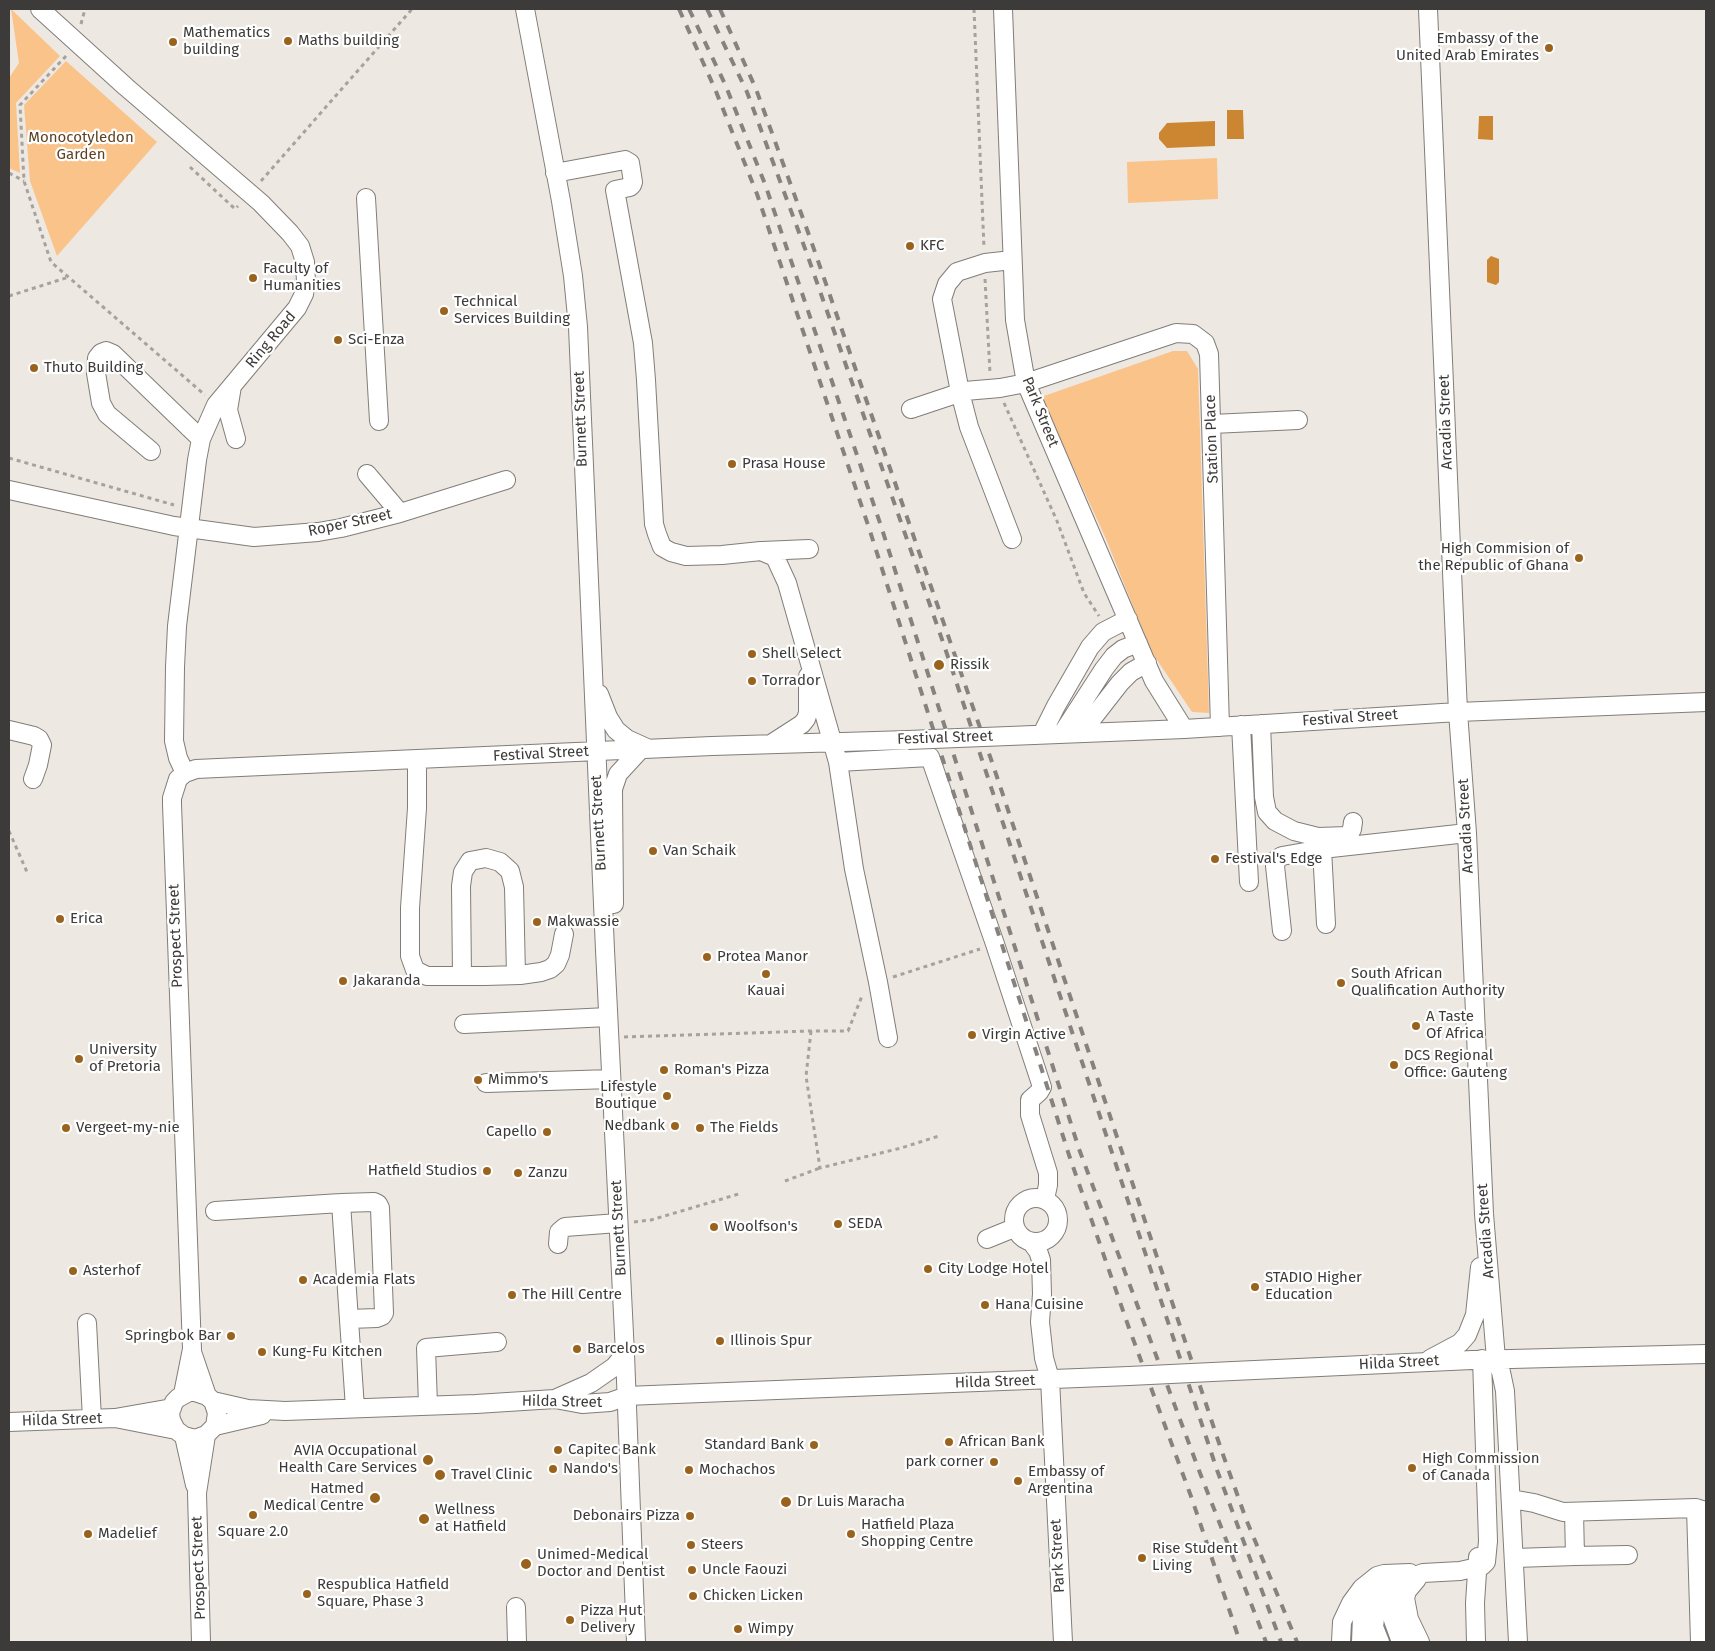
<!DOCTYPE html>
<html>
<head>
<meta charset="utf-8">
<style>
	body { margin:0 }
	#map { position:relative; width:1715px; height:1651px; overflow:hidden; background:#eee8e2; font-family:"Fira Sans",sans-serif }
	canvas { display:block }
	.frame { position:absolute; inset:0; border:10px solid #3d3b39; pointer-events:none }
</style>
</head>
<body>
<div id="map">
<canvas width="1715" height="1651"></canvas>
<div class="frame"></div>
</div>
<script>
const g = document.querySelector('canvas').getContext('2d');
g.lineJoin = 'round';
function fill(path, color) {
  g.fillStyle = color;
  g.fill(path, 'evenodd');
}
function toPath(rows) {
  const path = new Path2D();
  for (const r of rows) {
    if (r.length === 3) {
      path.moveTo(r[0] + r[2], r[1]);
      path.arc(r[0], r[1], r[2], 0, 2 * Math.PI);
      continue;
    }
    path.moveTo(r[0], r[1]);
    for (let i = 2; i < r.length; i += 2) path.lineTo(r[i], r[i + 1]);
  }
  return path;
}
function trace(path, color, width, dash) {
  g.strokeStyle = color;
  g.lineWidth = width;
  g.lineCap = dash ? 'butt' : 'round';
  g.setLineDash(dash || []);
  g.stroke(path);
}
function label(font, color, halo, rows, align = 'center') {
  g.font = font + ' "Fira Sans",sans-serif';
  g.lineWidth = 4.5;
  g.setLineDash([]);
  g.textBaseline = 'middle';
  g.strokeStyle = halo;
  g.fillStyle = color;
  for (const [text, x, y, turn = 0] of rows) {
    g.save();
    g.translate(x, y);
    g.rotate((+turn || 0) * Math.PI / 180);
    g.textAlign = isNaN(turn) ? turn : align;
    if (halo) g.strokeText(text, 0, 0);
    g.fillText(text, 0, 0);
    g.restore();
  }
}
const green = toPath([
	[11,9,60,56,16,103,20,173,9,168,9,78,19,63],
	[66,61,157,142,57,256,30,181,24,105],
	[1217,158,1218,199,1128,203,1127,162],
	[1173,351,1187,351,1198,369,1209,713,1192,712,1151,651,1106,539,1041,397]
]);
const water = toPath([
	[1227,110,1243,110,1244,139,1227,139],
	[1479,116,1493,116,1493,140,1478,139],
	[1215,121,1215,146,1167,148,1159,139,1159,133,1167,123],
	[1491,256,1499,259,1499,282,1496,285,1487,282,1487,260]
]);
const path = toPath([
	[974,9,984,248],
	[81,24,85,9],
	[66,56,20,105,24,181,51,262,205,395],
	[190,167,235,209,238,206],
	[9,173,24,181],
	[261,181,412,9],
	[985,279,990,373],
	[9,296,69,277],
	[1004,403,1057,521,1084,593,1099,616],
	[9,458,174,505],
	[9,831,27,872],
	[893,977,980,949],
	[811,1031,806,1076,820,1168,901,1148,939,1136],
	[624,1037,811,1031,848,1031,862,996],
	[785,1181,820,1168],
	[634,1222,651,1220,742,1193]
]);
const minor = toPath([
	[40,9,126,87,261,203,290,233,300,246,305,262,306,282,304,294,297,308,216,405,201,439,197,460,177,626,175,667,174,741,178,758,185,773],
	[525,9,561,201,573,276,578,327,605,950,625,1354,636,1642],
	[1003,9,1015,320,1026,383,1154,681,1184,729],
	[1428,9,1458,712,1467,833,1484,1214,1496,1359,1501,1372,1505,1391,1518,1642],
	[555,173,625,160,630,163,633,182,632,185,630,187,615,190,643,343,646,380,654,524,657,534,662,547,671,552,686,556,722,555,761,551,775,557,787,583,838,762,854,869,878,982,888,1038],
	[366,198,379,421],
	[232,386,228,410,236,439],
	[911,409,965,391,1000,388,1026,383,1176,333,1193,334,1205,343,1209,354,1220,727],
	[1212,424,1298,420],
	[151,451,107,414,101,403,96,373,97,358,101,353,106,351,113,354,201,439],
	[367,474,400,513],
	[9,490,174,526,254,537,318,532,341,528,400,513,506,480],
	[1012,539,969,427,960,392,942,299,947,284,957,272,985,263,1012,260],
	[762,551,809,549],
	[599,694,608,717,616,730,627,739,647,748],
	[1261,724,1264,797,1267,812,1275,821,1294,831,1318,837,1348,836,1352,829,1353,822],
	[1241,725,1249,882],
	[9,730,34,736,39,739,42,745,38,765,33,779],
	[1081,733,1120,683,1131,672,1147,663],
	[1042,734,1056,706,1090,647,1103,632,1128,619],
	[1062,734,1104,669,1114,656,1123,649,1138,643],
	[1034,735,1184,729,1458,712,1706,702],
	[771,744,802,724,806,719,808,713,808,676],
	[417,759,417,808,410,908,410,956,415,970,427,976,485,976,520,975,541,972,550,969,556,964,560,955,564,934],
	[838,762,930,757,995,944,1042,1087,1039,1092,1030,1100,1030,1115,1048,1173,1048,1185,1045,1199],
	[1322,849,1326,924],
	[614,904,613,789,618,774,641,749],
	[1282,931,1275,866,1277,859,1282,856,1322,849,1467,833],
	[462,976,461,886,463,872,470,861,486,858,500,862,510,871,514,887,516,975],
	[464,1024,608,1017],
	[486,1083,611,1079],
	[1036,1220,22],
	[341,1203,355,1408],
	[215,1211,341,1203,374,1202,378,1204,380,1208,384,1313,382,1316,377,1318,349,1319],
	[987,1239,1014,1228],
	[1032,1243,1038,1251,1041,1260,1042,1294,1040,1322,1044,1358,1050,1379,1063,1642],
	[558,1244,559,1232,565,1227,618,1223],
	[87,1323,92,1419],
	[192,1352,207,1396],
	[1430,1359,1460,1343,1467,1335,1475,1315,1480,1267],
	[1233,1371,1472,1360,1706,1354],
	[183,1394,192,1349,172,804,172,798,178,779,185,773,196,769,417,759,712,746,908,740],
	[555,1399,591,1383,614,1367,625,1354],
	[213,1401,248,1409,285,1411,476,1404,555,1399,582,1404,610,1402,627,1396,651,1395,1129,1376],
	[428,1405,426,1348,497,1342],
	[115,1418,176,1430,184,1436,195,1439,206,1435,215,1426,217,1413,213,1401,207,1396,195,1392,189,1392,178,1398,174,1402,170,1413,171,1420,176,1430],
	[9,1422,115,1418,172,1408],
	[215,1426,262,1415],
	[184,1436,195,1485],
	[1511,1499,1534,1503,1563,1512,1696,1508,1706,1511],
	[1696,1508,1700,1642],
	[1574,1512,1575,1556,1628,1555],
	[1515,1558,1575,1556],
	[1417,1579,1407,1591,1405,1598,1409,1619,1420,1642],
	[1401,1586,1392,1594,1390,1602,1393,1620,1401,1642],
	[516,1607,517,1642],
	[201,1642,197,1493,206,1435],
	[1341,1642,1342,1622,1351,1603,1362,1588,1377,1576,1384,1574,1410,1573],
	[1361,1642,1362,1617,1371,1594],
	[1380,1642,1374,1627,1376,1610,1380,1598,1384,1591,1391,1585,1423,1573,1460,1571,1482,1566,1486,1562,1488,1541,1482,1359],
	[1476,1642,1475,1603,1478,1557]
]);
const rail = toPath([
	[679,9,715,89,757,194,869,528,1069,1155,1129,1328,1192,1499,1240,1642],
	[689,9,725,84,765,184,881,526,1079,1149,1200,1473,1266,1642],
	[707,9,747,92,807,254,944,645,1217,1470,1281,1642],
	[720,9,756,89,809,235,993,765,1221,1449,1246,1519,1297,1642]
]);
const minorBridge = toPath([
	[908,740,1034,735],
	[1129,1376,1233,1371]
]);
const markers = [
	[288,41,5,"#9a631d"],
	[173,42,5,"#9a631d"],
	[1549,48,5,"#9a631d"],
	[910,246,5,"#9a631d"],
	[253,278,5,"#9a631d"],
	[444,311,5,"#9a631d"],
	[338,340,5,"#9a631d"],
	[34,368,5,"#9a631d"],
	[732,464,5,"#9a631d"],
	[1579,558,5,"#9a631d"],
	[752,654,5,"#9a631d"],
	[939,665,6,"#9a631d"],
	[752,681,5,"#9a631d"],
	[653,851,5,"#9a631d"],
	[1215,859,5,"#9a631d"],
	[60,919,5,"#9a631d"],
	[537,922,5,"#9a631d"],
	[707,957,5,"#9a631d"],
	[766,974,5,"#9a631d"],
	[343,981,5,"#9a631d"],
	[1341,983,5,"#9a631d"],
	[1416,1026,5,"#9a631d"],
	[972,1035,5,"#9a631d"],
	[79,1059,5,"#9a631d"],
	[1394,1065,5,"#9a631d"],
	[664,1070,5,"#9a631d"],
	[478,1080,5,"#9a631d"],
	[667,1096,5,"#9a631d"],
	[675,1126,5,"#9a631d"],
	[66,1128,5,"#9a631d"],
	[700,1128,5,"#9a631d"],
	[547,1132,5,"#9a631d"],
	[487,1171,5,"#9a631d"],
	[518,1173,5,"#9a631d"],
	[838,1224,5,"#9a631d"],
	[714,1227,5,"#9a631d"],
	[928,1269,5,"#9a631d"],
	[73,1271,5,"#9a631d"],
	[303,1280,5,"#9a631d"],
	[1255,1287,5,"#9a631d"],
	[512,1295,5,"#9a631d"],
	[985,1305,5,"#9a631d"],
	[231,1336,5,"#9a631d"],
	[720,1341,5,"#9a631d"],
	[577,1349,5,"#9a631d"],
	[262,1352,5,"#9a631d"],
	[949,1442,5,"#9a631d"],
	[814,1445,5,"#9a631d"],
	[558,1450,5,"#9a631d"],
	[428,1460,6,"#9a631d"],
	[994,1462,5,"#9a631d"],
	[1412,1468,5,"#9a631d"],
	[553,1469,5,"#9a631d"],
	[689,1470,5,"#9a631d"],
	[440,1475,6,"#9a631d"],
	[1018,1481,5,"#9a631d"],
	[375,1498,6,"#9a631d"],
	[786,1502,6,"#9a631d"],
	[253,1515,5,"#9a631d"],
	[690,1516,5,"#9a631d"],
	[424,1519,6,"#9a631d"],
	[88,1534,5,"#9a631d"],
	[851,1534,5,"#9a631d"],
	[691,1545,5,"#9a631d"],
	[1142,1558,5,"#9a631d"],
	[526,1564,6,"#9a631d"],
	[692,1570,5,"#9a631d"],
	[307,1594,5,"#9a631d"],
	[693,1596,5,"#9a631d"],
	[570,1620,5,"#9a631d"],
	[738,1629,5,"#9a631d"]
];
const poiNames = [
	["Mathematics",183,33],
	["building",183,50],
	["Embassy of the",1539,39,"right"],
	["United Arab Emirates",1539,56,"right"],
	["Maths building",298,41],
	["KFC",920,246],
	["Faculty of",263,269],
	["Humanities",263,286],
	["Technical",454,302],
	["Services Building",454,319],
	["Sci-Enza",348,340],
	["Thuto Building",44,368],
	["Prasa House",742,464],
	["High Commision of",1569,549,"right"],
	["the Republic of Ghana",1569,566,"right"],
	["Shell Select",762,654],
	["Rissik",950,665],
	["Torrador",762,681],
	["Van Schaik",663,851],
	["Festival's Edge",1225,859],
	["Erica",70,919],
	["Makwassie",547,922],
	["Protea Manor",717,957],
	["South African",1351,974],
	["Qualification Authority",1351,991],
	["Jakaranda",353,981],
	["Kauai",766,991,"center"],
	["A Taste",1426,1017],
	["Of Africa",1426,1034],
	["Virgin Active",982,1035],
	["University",89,1050],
	["of Pretoria",89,1067],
	["DCS Regional",1404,1056],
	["Office: Gauteng",1404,1073],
	["Roman's Pizza",674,1070],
	["Mimmo's",488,1080],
	["Lifestyle",657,1087,"right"],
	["Boutique",657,1104,"right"],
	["Nedbank",665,1126,"right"],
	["Vergeet-my-nie",76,1128],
	["The Fields",710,1128],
	["Capello",537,1132,"right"],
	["Hatfield Studios",477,1171,"right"],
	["Zanzu",528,1173],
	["SEDA",848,1224],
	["Woolfson's",724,1227],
	["City Lodge Hotel",938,1269],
	["Asterhof",83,1271],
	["STADIO Higher",1265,1278],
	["Education",1265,1295],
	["Academia Flats",313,1280],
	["The Hill Centre",522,1295],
	["Hana Cuisine",995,1305],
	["Springbok Bar",221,1336,"right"],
	["Illinois Spur",730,1341],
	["Barcelos",587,1349],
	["Kung-Fu Kitchen",272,1352],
	["African Bank",959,1442],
	["Standard Bank",804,1445,"right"],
	["Capitec Bank",568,1450],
	["AVIA Occupational",417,1451,"right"],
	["Health Care Services",417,1468,"right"],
	["High Commission",1422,1459],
	["of Canada",1422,1476],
	["park corner",984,1462,"right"],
	["Nando's",563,1469],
	["Mochachos",699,1470],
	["Embassy of",1028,1472],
	["Argentina",1028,1489],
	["Travel Clinic",451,1475],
	["Hatmed",364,1489,"right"],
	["Medical Centre",364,1506,"right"],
	["Dr Luis Maracha",797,1502],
	["Wellness",435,1510],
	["at Hatfield",435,1527],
	["Debonairs Pizza",680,1516,"right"],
	["Hatfield Plaza",861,1525],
	["Shopping Centre",861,1542],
	["Square 2.0",253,1532,"center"],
	["Madelief",98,1534],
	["Steers",701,1545],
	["Rise Student",1152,1549],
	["Living",1152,1566],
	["Unimed-Medical",537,1555],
	["Doctor and Dentist",537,1572],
	["Uncle Faouzi",702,1570],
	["Respublica Hatfield",317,1585],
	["Square, Phase 3",317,1602],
	["Chicken Licken",703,1596],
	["Pizza Hut",580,1611],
	["Delivery",580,1628],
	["Wimpy",748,1629]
];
const parkNames = [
	["Monocotyledon",81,138],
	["Garden",81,155]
];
const streetNames = [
	["Ring Road",271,340,-50],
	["Park Street",1040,412,68],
	["Burnett Street",581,419,-92],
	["Arcadia Street",1446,422,-92],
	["Station Place",1212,439,-92],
	["Roper Street",350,523,-12],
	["Festival Street",1350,718,-4],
	["Festival Street",945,738,-2],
	["Festival Street",541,754,-3],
	["Burnett Street",599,823,-93],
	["Arcadia Street",1466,826,-93],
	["Prospect Street",176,936,-92],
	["Burnett Street",619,1228,-93],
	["Arcadia Street",1486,1231,-94],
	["Hilda Street",1399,1363,-3],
	["Hilda Street",995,1382,-2],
	["Hilda Street",562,1402,1],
	["Hilda Street",62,1420,-2],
	["Park Street",1058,1556,-93],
	["Prospect Street",199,1568,-92]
];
fill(green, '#fac389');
fill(water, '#cc8631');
trace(minor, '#827d78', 20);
trace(path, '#a7a29e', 3, [4, 4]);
trace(minor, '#fff', 18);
trace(rail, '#86827f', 4, [9, 9]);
trace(minorBridge, '#827d78', 20, []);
trace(minorBridge, '#fff', 18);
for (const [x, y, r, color] of markers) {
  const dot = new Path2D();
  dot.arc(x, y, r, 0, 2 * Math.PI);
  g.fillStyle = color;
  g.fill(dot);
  trace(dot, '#fff', 2);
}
label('15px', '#3d3b39', '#fff', poiNames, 'left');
label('15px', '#5f4220', '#fff', parkNames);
label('15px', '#3d3b39', '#fff', streetNames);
</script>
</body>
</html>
